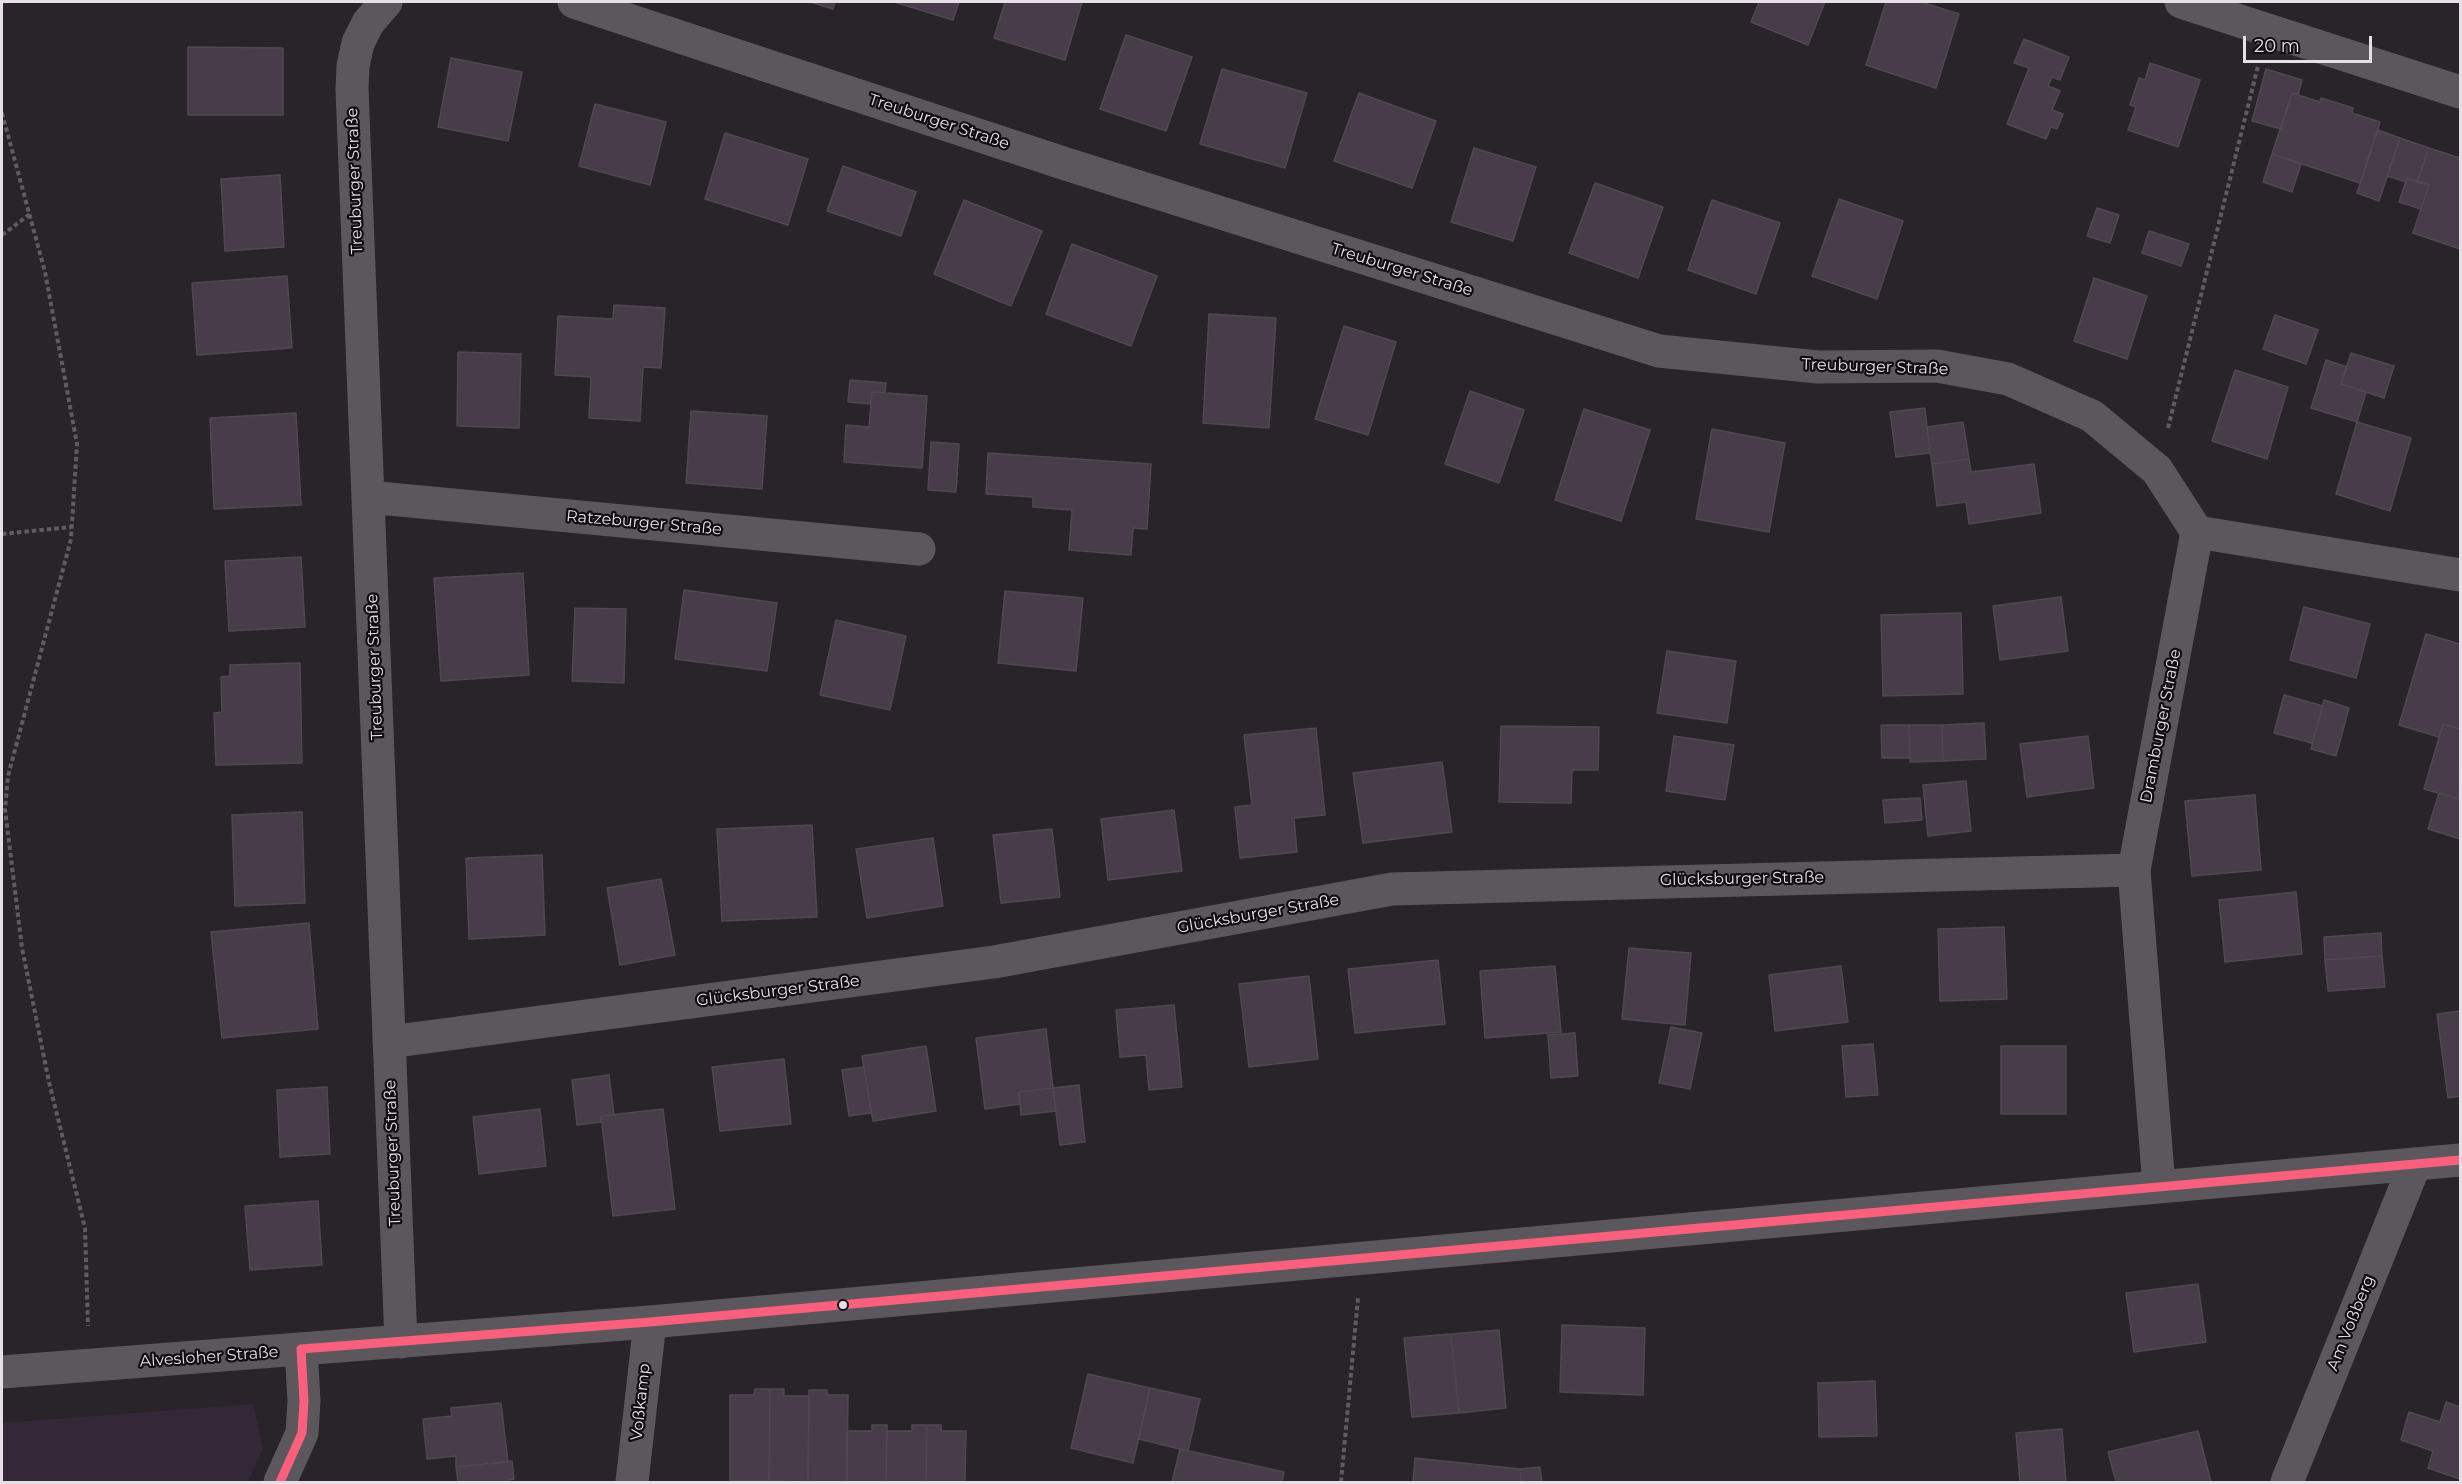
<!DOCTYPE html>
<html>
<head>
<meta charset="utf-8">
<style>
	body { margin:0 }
	#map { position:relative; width:2462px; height:1484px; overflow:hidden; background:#29242a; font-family:Montserrat,sans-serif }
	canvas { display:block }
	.frame { position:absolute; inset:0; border:3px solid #e6dfe8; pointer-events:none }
	.scale { position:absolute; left:2243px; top:36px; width:129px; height:27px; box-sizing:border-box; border:3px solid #e6dfe8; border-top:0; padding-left:8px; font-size:18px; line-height:21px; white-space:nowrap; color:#e6dfe8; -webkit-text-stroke:4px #110c12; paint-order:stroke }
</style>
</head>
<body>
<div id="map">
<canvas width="2462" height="1484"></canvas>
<div class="frame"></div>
<div class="scale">20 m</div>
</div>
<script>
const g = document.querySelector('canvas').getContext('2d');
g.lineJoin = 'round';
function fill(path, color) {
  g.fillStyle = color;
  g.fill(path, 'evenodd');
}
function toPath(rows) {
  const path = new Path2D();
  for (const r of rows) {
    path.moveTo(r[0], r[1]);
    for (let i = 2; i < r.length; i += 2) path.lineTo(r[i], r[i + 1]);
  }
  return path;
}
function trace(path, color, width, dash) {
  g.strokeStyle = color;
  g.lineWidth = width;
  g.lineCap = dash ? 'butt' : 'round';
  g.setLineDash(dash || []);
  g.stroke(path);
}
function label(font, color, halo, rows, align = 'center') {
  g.font = font + ' Montserrat,sans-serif';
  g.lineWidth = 4.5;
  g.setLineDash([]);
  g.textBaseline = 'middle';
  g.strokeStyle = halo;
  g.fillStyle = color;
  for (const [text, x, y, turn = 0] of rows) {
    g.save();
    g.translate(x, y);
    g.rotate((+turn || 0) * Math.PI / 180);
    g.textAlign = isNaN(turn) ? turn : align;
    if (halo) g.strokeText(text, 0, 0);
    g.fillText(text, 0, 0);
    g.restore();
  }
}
const built = toPath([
	[253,1404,263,1449,248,1482,2,1482,2,1423]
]);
const building = toPath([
	[810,2,835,2,833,9,810,2],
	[894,2,959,2,953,20,894,2],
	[1005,2,1082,2,1065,60,994,38,1005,2],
	[1759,2,1825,2,1808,45,1751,22,1759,2],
	[1886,2,1921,2,1959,14,1936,88,1866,65,1886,2],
	[1126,35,1192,57,1166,131,1100,109,1126,35],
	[2024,39,2069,57,2060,80,2052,77,2048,86,2060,91,2052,110,2063,114,2057,129,2051,127,2046,139,2007,124,2029,68,2014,63,2024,39],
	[188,47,283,48,283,115,188,115,188,47],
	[451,58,522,72,508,141,438,127,451,58],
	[2150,63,2200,80,2178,147,2128,130,2136,107,2130,105,2139,78,2145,80,2150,63],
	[1222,69,1307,93,1285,168,1200,144,1222,69],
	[2266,69,2302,80,2298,95,2292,93,2281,129,2252,121,2266,69],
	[1359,93,1436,121,1412,188,1334,161,1359,93],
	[2292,93,2320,102,2321,98,2353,108,2352,113,2380,122,2360,183,2272,154,2292,93],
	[595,104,666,122,650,185,579,166,595,104],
	[2378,130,2400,138,2379,201,2357,193,2378,130],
	[725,133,808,159,788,225,705,199,725,133],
	[2400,138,2429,148,2417,182,2407,178,2406,182,2387,176,2400,138],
	[1474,148,1536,167,1513,241,1451,222,1474,148],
	[2429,148,2460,158,2460,249,2413,233,2429,185,2417,182,2429,148],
	[2272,154,2301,164,2292,192,2263,182,2272,154],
	[843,166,916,192,901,236,827,211,843,166],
	[280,175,284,247,225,251,221,179,280,175],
	[2407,178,2429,185,2421,209,2399,202,2407,178],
	[1595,183,1663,207,1638,278,1569,253,1595,183],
	[1839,199,1903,221,1877,299,1812,276,1839,199],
	[964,200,1042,231,1011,306,934,274,964,200],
	[1712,200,1780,223,1756,294,1688,270,1712,200],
	[2097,208,2119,215,2110,243,2087,236,2097,208],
	[2149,231,2189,244,2181,266,2142,253,2149,231],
	[1072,244,1157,276,1131,346,1046,314,1072,244],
	[287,276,292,348,197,355,192,283,287,276],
	[2094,278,2147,296,2127,359,2074,341,2094,278],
	[614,305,665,308,661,368,643,367,640,421,589,418,591,377,555,375,558,316,613,319,614,305],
	[1209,314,1276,318,1269,428,1203,423,1209,314],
	[2275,315,2318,330,2306,364,2263,349,2275,315],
	[1344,326,1396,342,1368,435,1315,419,1344,326],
	[458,352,521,354,519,428,457,426,458,352],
	[2351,353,2394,366,2384,398,2341,384,2351,353],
	[2326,360,2347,367,2341,384,2366,392,2357,422,2311,408,2326,360],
	[2235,370,2288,387,2267,459,2212,441,2235,370],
	[850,380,886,383,885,393,872,392,871,404,848,402,850,380],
	[1470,391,1524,410,1499,483,1445,464,1470,391],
	[872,392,927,396,922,468,844,462,846,425,869,427,872,392],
	[1925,408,1930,453,1896,457,1890,412,1925,408],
	[1584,409,1650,430,1621,521,1555,500,1584,409],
	[691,411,767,416,762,489,686,483,691,411],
	[296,413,301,505,214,509,210,418,296,413],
	[1963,422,1969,459,1932,464,1927,427,1963,422],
	[2357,422,2411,438,2390,511,2336,494,2357,422],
	[1712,429,1785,443,1769,532,1696,519,1712,429],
	[931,442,959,444,956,492,928,490,931,442],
	[988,453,1151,464,1147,529,1133,528,1131,555,1069,550,1072,510,1033,507,1033,497,986,494,988,453],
	[1969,459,1971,472,2034,464,2041,513,1969,524,1966,502,1937,506,1932,464,1969,459],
	[301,557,305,627,229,631,225,561,301,557],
	[523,573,529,675,441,681,434,578,523,573],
	[684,590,777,603,767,671,675,659,684,590],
	[1005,591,1083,598,1076,671,998,663,1005,591],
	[2061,597,2068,651,2000,660,1993,606,2061,597],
	[2304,607,2370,624,2356,678,2290,660,2304,607],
	[575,608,626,609,624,683,572,681,575,608],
	[1961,613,1963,694,1883,696,1881,615,1961,613],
	[836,620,906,636,890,710,820,695,836,620],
	[2426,634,2460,644,2460,729,2443,724,2439,737,2399,725,2426,634],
	[1667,651,1736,661,1727,723,1657,713,1667,651],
	[300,663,302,763,216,765,214,713,222,712,221,677,230,676,230,665,300,663],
	[2284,695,2323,706,2312,743,2274,733,2284,695],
	[2324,700,2349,708,2336,756,2311,749,2324,700],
	[1984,723,1986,759,1943,761,1942,725,1984,723],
	[2443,724,2460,729,2459,799,2424,789,2443,724],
	[1881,725,1909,725,1910,758,1882,758,1881,725],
	[1909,725,1942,725,1943,761,1910,762,1909,725],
	[1501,726,1599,727,1598,770,1572,770,1571,803,1499,802,1501,726],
	[1316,728,1325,815,1294,818,1297,852,1240,858,1235,807,1252,805,1244,735,1316,728],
	[1674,736,1734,745,1725,800,1666,791,1674,736],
	[2088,736,2094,788,2027,797,2020,744,2088,736],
	[1442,762,1452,832,1363,843,1353,773,1442,762],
	[1966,781,1971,831,1928,836,1923,785,1966,781],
	[2439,793,2460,799,2460,839,2428,829,2439,793],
	[2255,795,2261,870,2192,876,2185,801,2255,795],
	[1920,798,1922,820,1885,823,1883,800,1920,798],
	[1174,810,1182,871,1108,880,1101,819,1174,810],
	[302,812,305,903,235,906,232,815,302,812],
	[812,825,817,917,722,921,717,829,812,825],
	[1052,829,1060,897,1001,903,993,835,1052,829],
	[933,838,943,906,867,918,856,849,933,838],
	[542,855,545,935,469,939,466,858,542,855],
	[661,879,675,955,620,965,607,888,661,879],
	[2296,892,2302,954,2225,962,2219,900,2296,892],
	[309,923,318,1029,222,1038,211,932,309,923],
	[2004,927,2007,999,1940,1001,1938,929,2004,927],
	[2381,933,2382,956,2325,960,2324,937,2381,933],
	[1629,948,1691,953,1685,1025,1622,1019,1629,948],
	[2382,956,2385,987,2328,991,2325,960,2382,956],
	[1438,960,1445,1024,1355,1033,1348,969,1438,960],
	[1555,966,1561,1032,1485,1038,1480,971,1555,966],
	[1841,966,1848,1022,1775,1031,1769,975,1841,966],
	[1309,976,1318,1059,1249,1067,1239,984,1309,976],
	[1174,1005,1182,1087,1149,1090,1146,1055,1120,1057,1116,1010,1174,1005],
	[2460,1011,2460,1096,2448,1098,2437,1014,2460,1011],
	[1671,1027,1702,1033,1690,1089,1659,1083,1671,1027],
	[1046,1029,1053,1088,1019,1092,1020,1104,985,1109,976,1038,1046,1029],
	[1575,1033,1578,1076,1551,1078,1548,1035,1575,1033],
	[1873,1044,1878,1095,1846,1097,1842,1046,1873,1044],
	[926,1046,936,1111,873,1121,862,1056,926,1046],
	[2001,1046,2066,1046,2066,1114,2001,1114,2001,1046],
	[784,1059,791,1124,720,1131,712,1067,784,1059],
	[864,1067,871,1113,849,1116,842,1070,864,1067],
	[609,1075,614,1115,601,1116,601,1122,577,1125,572,1080,609,1075],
	[1079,1085,1085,1142,1060,1145,1053,1088,1079,1085],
	[327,1087,330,1154,280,1157,277,1090,327,1087],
	[1053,1088,1056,1111,1021,1115,1019,1092,1053,1088],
	[540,1109,546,1166,479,1174,473,1117,540,1109],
	[663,1109,675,1209,613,1216,601,1116,663,1109],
	[318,1201,322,1265,250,1270,245,1206,318,1201],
	[2198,1284,2206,1342,2134,1352,2126,1293,2198,1284],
	[1562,1325,1645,1328,1643,1395,1560,1392,1562,1325],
	[1499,1330,1506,1408,1459,1413,1451,1334,1499,1330],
	[1451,1334,1459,1413,1412,1417,1404,1338,1451,1334],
	[1088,1374,1150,1388,1133,1463,1071,1448,1088,1374],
	[1875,1381,1877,1436,1819,1437,1818,1383,1875,1381],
	[1150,1388,1200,1399,1188,1451,1139,1439,1150,1388],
	[755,1389,770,1389,769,1481,730,1481,730,1395,754,1395,755,1389],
	[770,1389,784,1389,784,1396,809,1396,808,1482,769,1481,770,1389],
	[809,1390,827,1390,827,1395,848,1395,847,1482,808,1482,809,1390],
	[2446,1402,2460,1407,2460,1479,2428,1468,2433,1451,2401,1440,2409,1412,2440,1422,2446,1402],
	[501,1403,508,1462,456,1467,456,1456,427,1459,423,1419,452,1416,451,1408,501,1403],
	[872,1425,887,1425,886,1482,847,1482,847,1431,872,1431,872,1425],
	[912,1425,927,1425,926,1482,886,1482,887,1431,912,1431,912,1425],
	[927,1425,941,1425,941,1431,966,1431,965,1482,926,1482,927,1425],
	[2062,1429,2066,1482,2015,1482,2020,1482,2016,1433,2062,1429],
	[2198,1431,2211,1482,2116,1482,2108,1452,2198,1431],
	[1180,1449,1284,1472,1282,1482,1172,1482,1180,1449],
	[1415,1458,1520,1469,1521,1482,1413,1482,1415,1458],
	[512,1461,514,1479,509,1480,510,1482,458,1482,456,1467,512,1461],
	[1540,1467,1542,1482,1521,1482,1520,1469,1540,1467]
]);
const path = toPath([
	[2,113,45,272,77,444,71,539,8,776,5,809,22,948,49,1082,85,1228,88,1326],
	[2,235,30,214],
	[2168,428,2258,66],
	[2,534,71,527],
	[1341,1482,1358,1298]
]);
const minor = toPath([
	[386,2,368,23,358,43,353,66,352,89,401,1342],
	[574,2,1066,164,1659,351,1818,367,1937,366,2008,379,2092,416,2157,470,2197,532],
	[2181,2,2460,92],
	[368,497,919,549],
	[389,1042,994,962,1392,889,2134,870],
	[2159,1186,2134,870,2197,532,2460,575],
	[280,1482,302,1433,304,1401,301,1349],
	[632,1482,650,1322],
	[2287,1482,2415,1164]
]);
const tertiary = toPath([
	[2,1372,650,1322,2460,1160]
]);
const bus1 = toPath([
	[280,1482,302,1433,304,1401,301,1349,650,1322,2460,1160]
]);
const markers = [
	[843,1305,5,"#e6dfe8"]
];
const streetNames = [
	["Treuburger Straße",939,122,18],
	["Treuburger Straße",355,181,-92],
	["Treuburger Straße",1402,270,17],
	["Treuburger Straße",1875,367,2],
	["Ratzeburger Straße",644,523,5],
	["Treuburger Straße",375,667,-92],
	["Dramburger Straße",2161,726,-79],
	["Glücksburger Straße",1742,879,-1],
	["Glücksburger Straße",1258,914,-10],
	["Glücksburger Straße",778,991,-7],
	["Treuburger Straße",393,1153,-92],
	["Am Voßberg",2351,1323,-68],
	["Alvesloher Straße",209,1357,-4],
	["Voßkamp",641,1402,-84]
];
fill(built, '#342738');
fill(building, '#483c4a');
trace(building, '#4e494f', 1.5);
trace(path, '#5f5b60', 4, [4.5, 3]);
trace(minor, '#5b575d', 33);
trace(tertiary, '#5b575d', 33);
trace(bus1, '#f8607d', 9);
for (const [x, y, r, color] of markers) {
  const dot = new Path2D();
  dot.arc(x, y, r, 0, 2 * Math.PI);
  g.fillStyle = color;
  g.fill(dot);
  trace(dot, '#110c12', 2);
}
label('16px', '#e6dfe8', '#110c12', streetNames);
</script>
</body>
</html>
